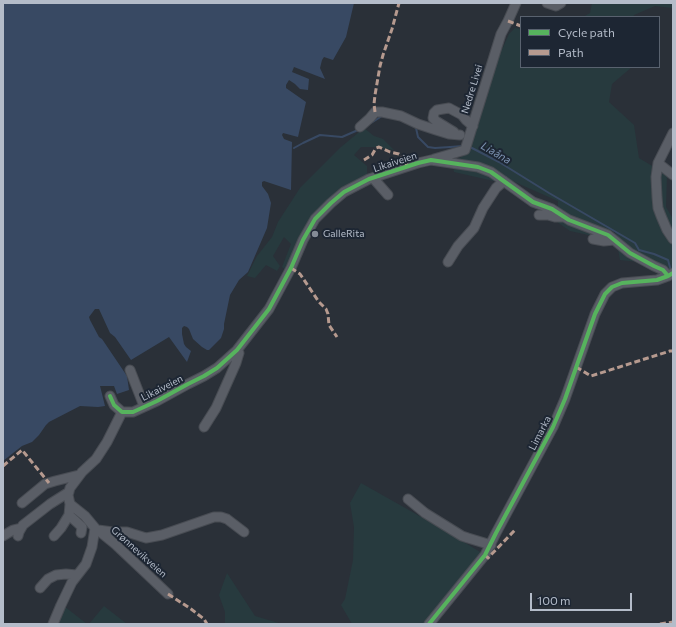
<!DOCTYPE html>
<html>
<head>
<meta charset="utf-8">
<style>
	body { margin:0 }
	#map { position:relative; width:676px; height:627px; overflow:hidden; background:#2a3038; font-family:Commissioner,sans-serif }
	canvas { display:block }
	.frame { position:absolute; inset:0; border:4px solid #b4bcc9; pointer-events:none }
	.legend { position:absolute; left:520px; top:16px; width:140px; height:52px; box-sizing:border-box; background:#1d2633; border:1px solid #59626f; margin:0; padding:5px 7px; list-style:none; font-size:12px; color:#b4bcc9 }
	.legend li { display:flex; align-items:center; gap:8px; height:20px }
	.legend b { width:20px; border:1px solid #59626f }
	.scale { position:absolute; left:530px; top:593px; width:102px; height:18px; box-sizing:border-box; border:2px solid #b4bcc9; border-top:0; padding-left:5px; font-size:12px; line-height:14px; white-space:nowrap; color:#b4bcc9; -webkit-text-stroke:3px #1d2633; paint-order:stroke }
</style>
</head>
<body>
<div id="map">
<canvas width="676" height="627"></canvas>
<div class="frame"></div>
<ul class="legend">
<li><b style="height:5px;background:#56b35d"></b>Cycle path</li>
<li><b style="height:5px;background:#b69a8f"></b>Path</li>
</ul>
<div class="scale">100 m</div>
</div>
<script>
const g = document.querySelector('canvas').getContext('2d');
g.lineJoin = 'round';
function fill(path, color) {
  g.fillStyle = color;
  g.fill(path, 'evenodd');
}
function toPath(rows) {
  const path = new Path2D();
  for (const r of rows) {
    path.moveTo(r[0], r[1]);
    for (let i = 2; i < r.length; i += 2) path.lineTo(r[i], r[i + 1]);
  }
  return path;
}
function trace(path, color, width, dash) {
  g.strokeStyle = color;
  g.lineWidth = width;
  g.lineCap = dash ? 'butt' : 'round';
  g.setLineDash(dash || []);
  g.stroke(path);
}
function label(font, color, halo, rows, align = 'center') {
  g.font = font + ' Commissioner,sans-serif';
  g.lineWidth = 4;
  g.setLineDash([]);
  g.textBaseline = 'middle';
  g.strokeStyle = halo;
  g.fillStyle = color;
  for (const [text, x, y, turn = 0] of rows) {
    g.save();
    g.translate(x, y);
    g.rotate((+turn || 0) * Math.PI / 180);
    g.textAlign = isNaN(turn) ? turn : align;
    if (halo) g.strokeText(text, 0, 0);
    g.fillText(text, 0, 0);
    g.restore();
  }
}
const green = toPath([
	[592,3,673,3,673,5,672,8,655,6,634,15,633,17,583,17,590,13],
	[515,28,521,29,521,67,632,67,612,84,609,102,634,125,639,158,667,175,666,207,673,219,673,273,648,263,620,260,615,232,605,229,593,236,570,231,557,222,558,201,510,180,498,182,454,172,452,163,464,155,469,147,494,67,509,34],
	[364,128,374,136,383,139,394,150,375,147,361,147,354,155,367,166,367,174,339,189,329,200,287,271,282,267,291,244,284,237,273,256,280,266,277,271,266,265,255,278,247,276,257,256,272,237,278,222,300,188,341,147],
	[361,483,446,531,485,555,429,624,352,624,341,605,345,599,353,560,354,527,350,503],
	[227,573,255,616,282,624,225,624,225,612,219,595],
	[64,606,87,624,57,624],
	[104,606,127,624,89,624]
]);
const water = toPath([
	[3,3,354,3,346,37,333,60,324,57,322,60,320,68,325,79,294,67,292,72,309,79,308,90,300,89,295,84,289,80,286,85,286,88,306,102,298,137,283,133,282,135,284,139,292,142,291,190,264,181,262,182,262,186,268,194,271,203,267,228,248,272,239,280,230,295,224,324,224,329,221,338,209,350,207,350,202,347,193,339,189,329,187,327,184,326,182,328,182,334,184,344,186,347,191,351,187,362,169,337,131,360,115,337,110,333,99,309,95,309,89,317,90,320,99,337,102,339,127,376,129,390,117,394,114,386,100,386,105,406,98,407,80,406,49,422,46,425,39,435,32,442,22,446,3,461]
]);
const stream = toPath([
	[371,123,382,116],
	[409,124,416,128,418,137,428,147,435,148,450,147,463,146],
	[470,147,499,162,549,193,635,243,639,250,654,254,668,260,671,271],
	[294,148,303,143,320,135,342,137,358,130]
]);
const minor = toPath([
	[547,3,556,6,561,3],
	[360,127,370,118,375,112,382,112,401,116,418,124,436,130,449,134,460,135],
	[454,132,436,121,433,118,434,113,437,110,449,108,462,115,466,120,473,126],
	[673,133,658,163,656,177,657,197,658,208,661,216,667,230,673,239],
	[434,159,465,150,501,34,508,21,516,3],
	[658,163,673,175],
	[373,178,388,195],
	[539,215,548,215,555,217,561,217],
	[593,239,604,241,614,240],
	[448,262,458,246,474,228,483,208,496,188,504,181],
	[130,370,144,406],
	[110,396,114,405,122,412,133,412,157,401,188,384,204,376,217,368,237,350,269,309,291,268,303,240,315,219,331,203,344,192,369,179,418,163,431,160,478,167,491,172,533,202,552,209,569,220,608,235,630,253,654,266,663,270,668,276,673,273],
	[204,427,216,408,236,363,239,353,237,350],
	[408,499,425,513,462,536,468,538,491,545],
	[22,503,45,484,55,481,79,475],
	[69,515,82,527,81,533],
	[98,530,113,532,127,532,146,538,162,535,214,517,221,517,227,519,244,532],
	[99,531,115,544,168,594],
	[3,536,13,530,21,528],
	[18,536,19,532,23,525,50,504,69,492],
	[54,536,61,528,69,515,70,504],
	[40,588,48,579,56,575,66,574,77,575],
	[53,624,61,605,72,582,86,564,92,547,95,528,85,516,70,504,68,495,70,488,82,472,96,459,107,442,122,412],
	[429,624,485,555,496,533,553,427,565,399,595,314,605,294,612,287,622,283,657,280,668,276]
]);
const quiet = toPath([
	[508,21,521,26],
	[375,112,374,104,375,95,380,66,383,55,392,29,399,3],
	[364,160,372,155,376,148,379,147,390,152,399,154,405,161,407,166],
	[291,268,300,274,319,302,326,309,328,314,329,325,337,337],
	[576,367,591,376,670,351,673,351],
	[3,466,22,450,49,483],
	[485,555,488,558,515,530],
	[168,594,191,609,204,619,207,624],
	[660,624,673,622]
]);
const cycleway = toPath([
	[110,396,114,405,122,412,133,412,157,401,188,384,204,376,217,368,237,350,269,309,291,268,303,240,315,219,331,203,344,192,369,179,418,163,431,160,478,167,491,172,533,202,552,209,569,220,608,235,630,253,654,266,663,270,668,276,673,273],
	[429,624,485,555,496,533,553,427,565,399,595,314,605,294,612,287,622,283,657,280,668,276]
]);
const markers = [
	[315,234,4,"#848b96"]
];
const streetNames = [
	["Nedre Livei",472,89,-73],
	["Likaiveien",395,162,-18],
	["Likaiveien",162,388,-27],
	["Limarka",540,433,-63],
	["Grønnevikveien",139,552,42]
];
const poiNames = [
	["GalleRita",323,234]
];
const waterNames = [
	["Liaåna",496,153,30]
];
fill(green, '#273a3e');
fill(water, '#384963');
trace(stream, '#384963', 2);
trace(minor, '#484c53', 11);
trace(minor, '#5a5e66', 9);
trace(quiet, '#b69a8f', 3, [6, 3]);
trace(cycleway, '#56b35d', 4);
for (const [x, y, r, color] of markers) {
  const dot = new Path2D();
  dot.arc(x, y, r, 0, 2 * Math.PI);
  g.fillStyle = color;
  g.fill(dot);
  trace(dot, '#1d2633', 1.5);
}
label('10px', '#b4bcc9', '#1d2633', streetNames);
label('10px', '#b4bcc9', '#1d2633', poiNames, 'left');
label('italic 11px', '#7c92b1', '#1d2633', waterNames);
</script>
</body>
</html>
